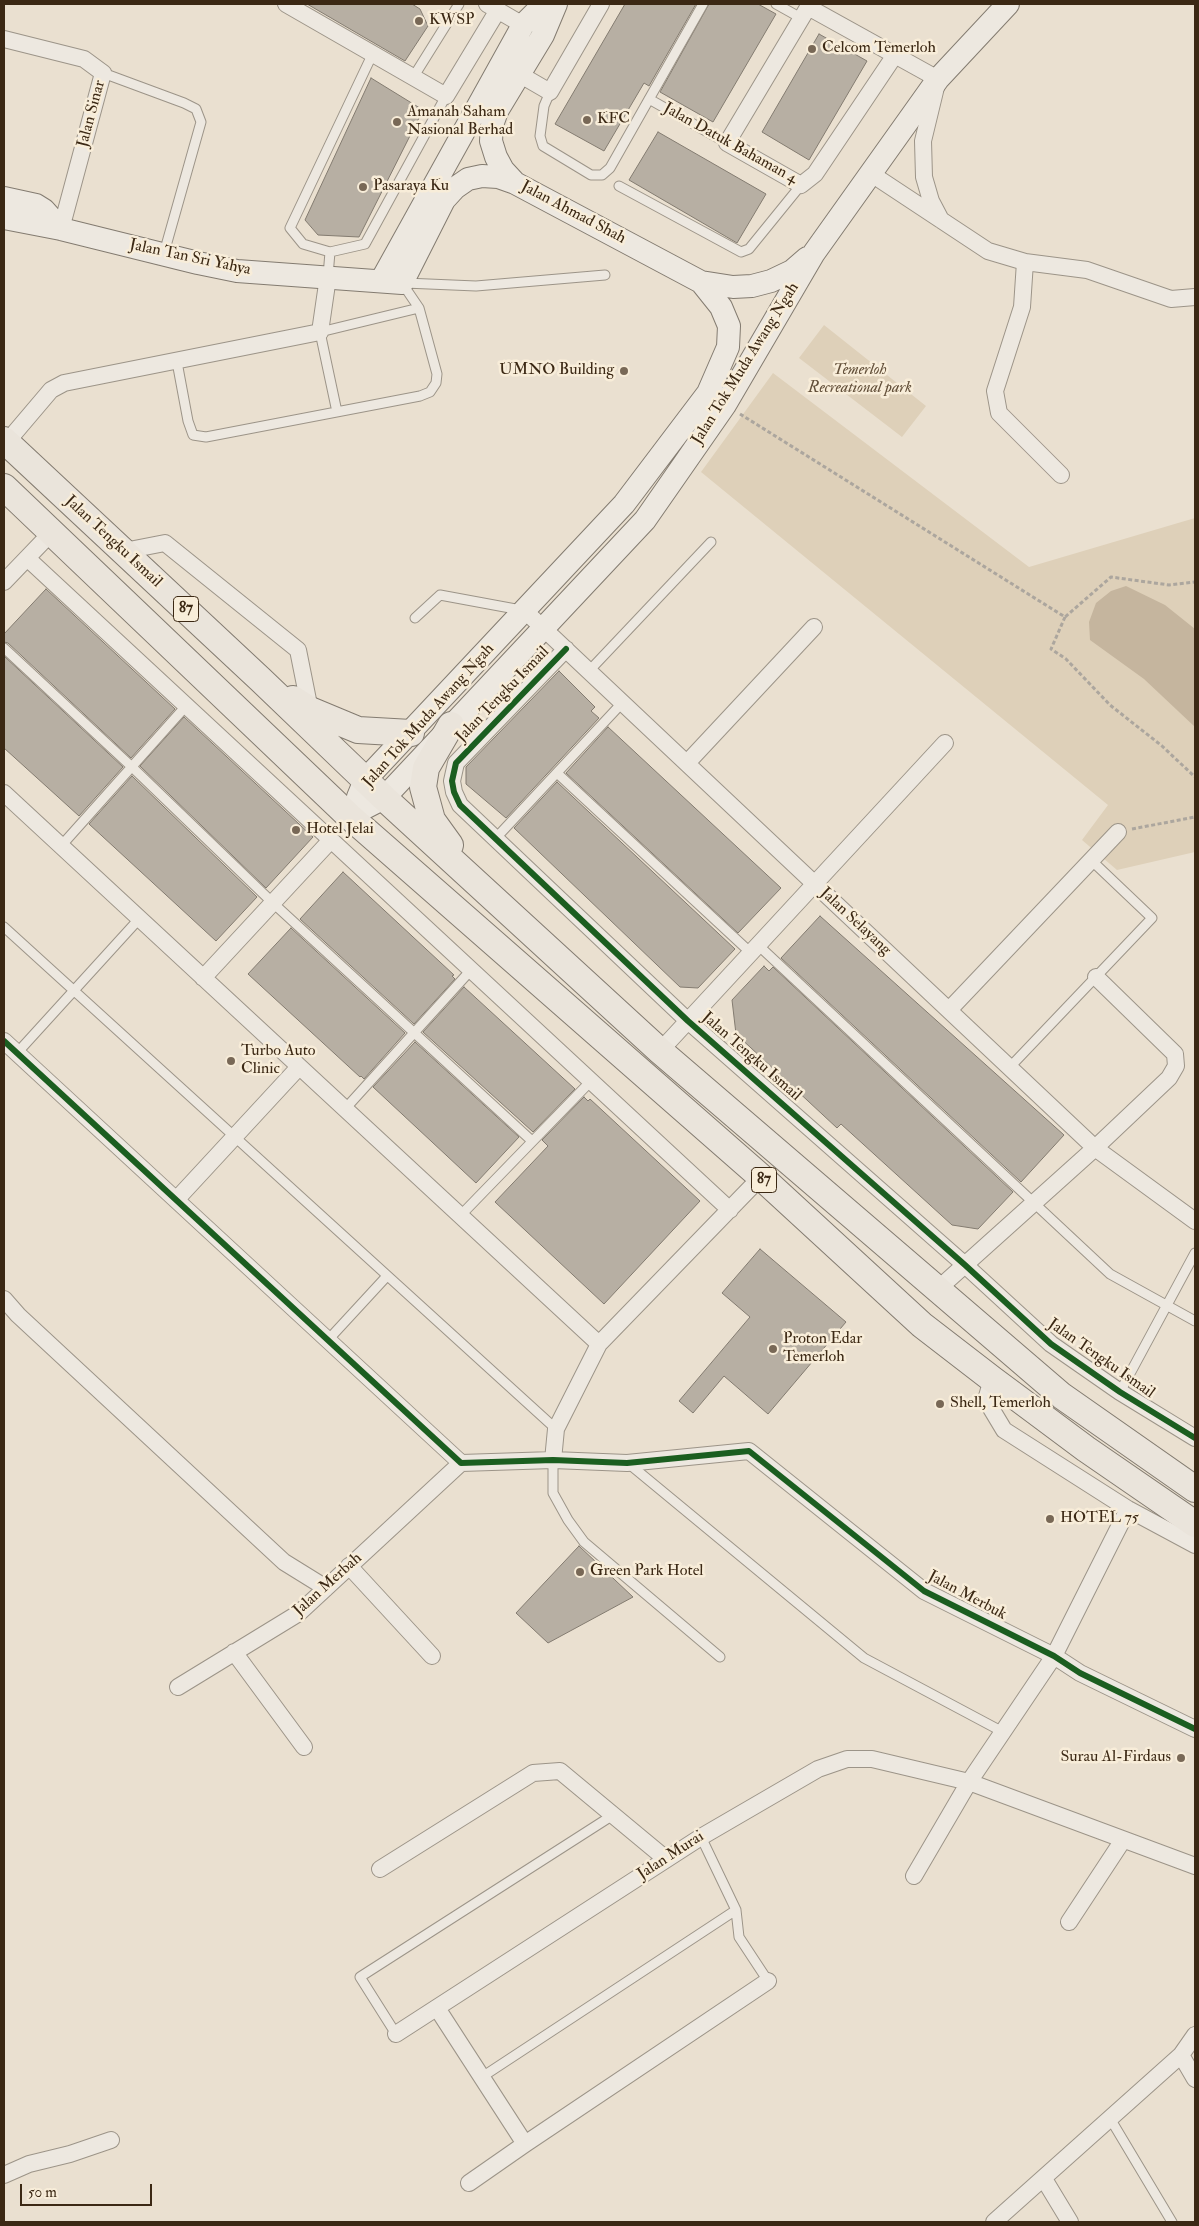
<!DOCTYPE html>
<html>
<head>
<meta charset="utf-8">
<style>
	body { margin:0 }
	#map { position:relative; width:1199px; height:2226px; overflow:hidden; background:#eae0d0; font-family:"IM FELL Double Pica",serif }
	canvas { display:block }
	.frame { position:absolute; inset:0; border:5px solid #3b2814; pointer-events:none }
	.scale { position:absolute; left:20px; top:2184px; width:132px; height:22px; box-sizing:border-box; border:2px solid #3b2814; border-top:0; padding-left:6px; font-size:15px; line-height:18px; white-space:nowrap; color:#3b2814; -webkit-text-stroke:4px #f8edd9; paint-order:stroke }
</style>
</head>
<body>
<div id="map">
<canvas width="1199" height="2226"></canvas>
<div class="frame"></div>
<div class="scale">50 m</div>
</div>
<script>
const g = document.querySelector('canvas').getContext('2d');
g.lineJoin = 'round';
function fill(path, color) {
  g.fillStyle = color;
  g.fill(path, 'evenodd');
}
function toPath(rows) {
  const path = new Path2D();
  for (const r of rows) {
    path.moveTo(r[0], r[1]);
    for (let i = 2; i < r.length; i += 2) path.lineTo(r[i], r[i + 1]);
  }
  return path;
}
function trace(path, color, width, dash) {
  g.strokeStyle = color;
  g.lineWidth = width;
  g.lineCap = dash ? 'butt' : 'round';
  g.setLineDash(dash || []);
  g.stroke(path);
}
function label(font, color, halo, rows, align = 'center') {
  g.font = font + ' "IM FELL Double Pica",serif';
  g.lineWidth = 5;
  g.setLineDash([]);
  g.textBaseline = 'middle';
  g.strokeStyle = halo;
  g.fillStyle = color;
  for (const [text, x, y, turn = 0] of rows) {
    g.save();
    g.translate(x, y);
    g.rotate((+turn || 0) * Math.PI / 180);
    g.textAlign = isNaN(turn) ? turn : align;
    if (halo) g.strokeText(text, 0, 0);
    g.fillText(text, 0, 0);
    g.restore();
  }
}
const green = toPath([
	[824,325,926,406,902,437,799,358],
	[773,373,1029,567,1195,518,1195,852,1117,870,1082,840,1108,805,701,472]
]);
const water = toPath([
	[1126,586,1165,605,1195,629,1195,727,1144,679,1090,640,1089,622,1096,603,1111,591]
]);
const building = toPath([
	[307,4,412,4,420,9,428,26,405,61,307,4],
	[625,4,696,4,649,86,644,83,604,151,555,124,625,4],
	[709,4,758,4,776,14,713,122,660,92,709,4],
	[819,34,867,61,809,160,762,132,819,34],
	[371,78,423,110,359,237,318,235,305,220,371,78],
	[658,132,766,194,737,243,629,180,658,132],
	[46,589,175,709,131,758,8,643,4,642,4,634,46,589],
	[4,656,123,767,79,816,4,748,4,656],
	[559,671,595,707,591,711,599,718,506,818,466,784,466,767,559,671],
	[184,717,313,837,266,888,140,766,184,717],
	[608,727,781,888,738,933,566,773,608,727],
	[132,776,257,897,216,941,89,824,132,776],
	[557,782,735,949,698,988,680,987,514,828,557,782],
	[343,872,454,975,452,976,455,979,414,1024,300,919,343,872],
	[820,916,1064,1135,1021,1182,781,958,820,916],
	[291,928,405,1033,364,1079,361,1076,360,1077,248,974,291,928],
	[764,966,769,971,773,967,1013,1192,978,1229,952,1225,841,1124,837,1128,736,1034,732,1000,764,966],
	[464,987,575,1089,533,1132,423,1032,464,987],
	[415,1042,519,1137,476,1183,373,1087,415,1042],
	[584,1097,588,1101,590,1099,700,1201,604,1304,495,1202,548,1146,542,1140,584,1097],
	[760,1249,846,1322,768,1414,724,1376,693,1413,679,1401,750,1317,722,1293,760,1249],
	[579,1546,633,1597,548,1643,516,1613,579,1546]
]);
const path = toPath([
	[740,414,1065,617,1111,577,1169,585,1195,582],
	[1065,617,1051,649,1066,659,1110,705,1162,746,1195,777],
	[1132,829,1195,817]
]);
const service = toPath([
	[776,4,801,18],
	[373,53,290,228,303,244,330,252,365,244,446,96],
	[103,73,184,103,196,109,201,122,164,253],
	[414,76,459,4],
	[550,92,544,106,540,136,543,146,591,175,602,175,610,168,703,4],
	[649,99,727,143],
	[619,186,741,252,749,249,801,185],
	[328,276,330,252],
	[405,283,476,286,605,275],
	[177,362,188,421,193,435,206,437,420,396,430,392,436,383,437,374,419,308,402,283],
	[337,412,320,332,419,308],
	[415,618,440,595,521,610],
	[4,648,132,767,273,903,532,1141],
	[589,671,711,542],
	[557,773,751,953],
	[495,839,623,702],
	[61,846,186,706],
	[4,927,556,1429],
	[758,945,1110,1274,1195,1321],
	[17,1053,139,919],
	[1010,1067,1152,918,1091,860],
	[345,1109,471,970],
	[460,1216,591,1081],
	[328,1340,387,1276],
	[1120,1392,1195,1253],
	[553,1460,553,1493,568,1520,584,1542,720,1657],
	[628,1463,864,1658,1003,1732],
	[701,1837,736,1910,739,1937,768,1981],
	[396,2034,360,1977,613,1815],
	[482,2077,736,1910],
	[1111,2120,1172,2222]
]);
const minor = toPath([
	[286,4,446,96,498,10],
	[487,4,523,25],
	[810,4,727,143,801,185,815,174,895,55],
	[808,7,938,79,923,141,924,177,931,201,941,220],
	[4,39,84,59,103,73,61,229],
	[519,74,550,92,601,4],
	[870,173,988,251,1025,262,1087,270,1171,299,1195,297],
	[1025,262,1022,307,995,391,999,413,1061,475],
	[6,443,51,390,64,383,320,332,328,277],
	[124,551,165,543,298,650,310,710],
	[27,558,730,1210],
	[4,582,51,533],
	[525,611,1095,1148,1195,1221],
	[566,649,456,763,452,781,454,792,460,805,688,1021,965,1265,1051,1344,1120,1392,1195,1438],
	[687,763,814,627],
	[4,793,599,1344],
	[203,978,331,840],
	[949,1010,1118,832],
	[4,1041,461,1463,553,1460,627,1463,749,1451,924,1591,1054,1656,1080,1673,1195,1729],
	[660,1051,945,743],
	[176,1200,299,1067],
	[938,1289,1095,1148,1169,1078,1176,1066,1175,1054,1096,977],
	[4,1299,18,1315,284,1562,326,1588],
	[992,1379,986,1400,1004,1430,1128,1509,1195,1545],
	[553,1460,556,1429,599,1344,761,1177],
	[349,1566,432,1656],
	[234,1652,304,1747],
	[178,1687,299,1613,461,1463],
	[380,1869,533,1773,560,1771,666,1859],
	[914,1876,969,1782,1054,1656,1128,1509],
	[1069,1922,1123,1840],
	[437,2008,525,2144],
	[396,2034,701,1837,818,1769,847,1759,872,1759,969,1782,1195,1866],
	[1181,2055,1195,2079],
	[4,2175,29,2164,70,2154,111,2140],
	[1044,2179,1070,2222],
	[469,2183,525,2144,768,1981],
	[994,2222,1181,2055,1195,2035]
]);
const secondary = toPath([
	[556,4,543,35,497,111,492,125,491,141,496,157,503,170,515,183,701,282,733,287,752,286,771,281,792,271,807,258],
	[4,198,36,205,44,210,61,229],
	[4,218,61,229,198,263,237,271,402,283,444,200,455,188,468,179,482,176,498,177,515,183],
	[381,281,523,25,544,4],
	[358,797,365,780,624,504,708,393,728,347,729,326,721,307,701,282],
	[349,816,384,798,645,520,725,405,814,253,938,79,1008,4]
]);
const primary = toPath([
	[4,440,261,680,384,798,660,1051,1062,1396,1195,1489],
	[4,487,349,816,761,1177,922,1325,992,1379,1086,1449,1195,1524],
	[293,699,310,710,358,730,411,733],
	[450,845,432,820,423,787,426,768,451,725]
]);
const cycleway = toPath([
	[566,649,456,763,452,781,454,792,460,805,688,1021,965,1265,1051,1344,1120,1392,1195,1438],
	[4,1041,461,1463,553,1460,627,1463,749,1451,924,1591,1054,1656,1080,1673,1195,1729]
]);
const markers = [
	[419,21,5,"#786856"],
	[812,49,5,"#786856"],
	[587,120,5,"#786856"],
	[397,122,5,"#786856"],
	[363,187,5,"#786856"],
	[624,371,5,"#786856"],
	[296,830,5,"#786856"],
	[231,1061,5,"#786856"],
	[773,1349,5,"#786856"],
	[940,1404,5,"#786856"],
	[1050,1519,5,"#786856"],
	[580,1572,5,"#786856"],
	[1181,1758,5,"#786856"]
];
const shields = [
	[186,609,25],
	[764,1180,25]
];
const shieldNames = [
	["87",186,609],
	["87",764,1180]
];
const poiNames = [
	["KWSP",429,21],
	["Celcom Temerloh",822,49],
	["Amanah Saham",407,113],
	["Nasional Berhad",407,131],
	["KFC",597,120],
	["Pasaraya Ku",373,187],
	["UMNO Building",614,371,"right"],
	["Hotel Jelai",306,830],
	["Turbo Auto",241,1052],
	["Clinic",241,1070],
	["Proton Edar",783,1340],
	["Temerloh",783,1358],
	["Shell, Temerloh",950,1404],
	["HOTEL 75",1060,1519],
	["Green Park Hotel",590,1572],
	["Surau Al-Firdaus",1171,1758,"right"]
];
const streetNames = [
	["Jalan Sinar",92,114,-75],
	["Jalan Datuk Bahaman 4",730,144,29],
	["Jalan Ahmad Shah",573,213,28],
	["Jalan Tan Sri Yahya",190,258,12],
	["Jalan Tok Muda Awang Ngah",746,364,-58],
	["Jalan Tengku Ismail",113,542,43],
	["Jalan Tengku Ismail",503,695,-46],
	["Jalan Tok Muda Awang Ngah",429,716,-48],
	["Jalan Selayang",855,922,43],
	["Jalan Tengku Ismail",751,1057,41],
	["Jalan Tengku Ismail",1101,1359,35],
	["Jalan Merbah",328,1585,-42],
	["Jalan Merbuk",967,1596,28],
	["Jalan Murai",671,1856,-33]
];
const parkNames = [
	["Temerloh",860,371],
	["Recreational park",860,389]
];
fill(green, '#ded0b9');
fill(water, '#c5b59e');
fill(building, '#b7afa3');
trace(building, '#837b70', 1);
trace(service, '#9c9488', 11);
trace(minor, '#9c9488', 18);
trace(secondary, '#837b70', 24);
trace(primary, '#837b70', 28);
trace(path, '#aca69e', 3, [4, 2.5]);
trace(service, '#ede8e0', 9);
trace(minor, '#ede8e0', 16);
trace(secondary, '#ede8e0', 22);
trace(primary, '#eae4db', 26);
trace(cycleway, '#1b5e20', 6);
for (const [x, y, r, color] of markers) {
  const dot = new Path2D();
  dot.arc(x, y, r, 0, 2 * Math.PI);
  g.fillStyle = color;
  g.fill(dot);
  trace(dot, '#f8edd9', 2);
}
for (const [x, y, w] of shields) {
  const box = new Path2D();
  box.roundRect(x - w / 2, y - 12.5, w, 25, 4);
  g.fillStyle = '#f8edd9';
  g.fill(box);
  trace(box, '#3b2814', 1);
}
label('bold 15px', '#3b2814', null, shieldNames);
label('16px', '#3b2814', '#f8edd9', poiNames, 'left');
label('16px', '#3b2814', '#f8edd9', streetNames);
label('italic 16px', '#624f39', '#f8edd9', parkNames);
</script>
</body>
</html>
